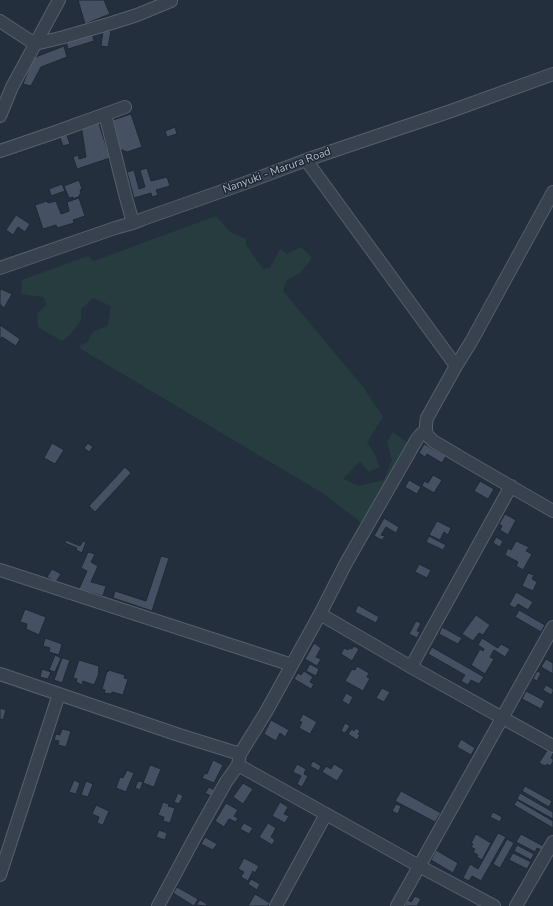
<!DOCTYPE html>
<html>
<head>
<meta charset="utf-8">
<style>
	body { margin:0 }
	canvas { display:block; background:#242f3e }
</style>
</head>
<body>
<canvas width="553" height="906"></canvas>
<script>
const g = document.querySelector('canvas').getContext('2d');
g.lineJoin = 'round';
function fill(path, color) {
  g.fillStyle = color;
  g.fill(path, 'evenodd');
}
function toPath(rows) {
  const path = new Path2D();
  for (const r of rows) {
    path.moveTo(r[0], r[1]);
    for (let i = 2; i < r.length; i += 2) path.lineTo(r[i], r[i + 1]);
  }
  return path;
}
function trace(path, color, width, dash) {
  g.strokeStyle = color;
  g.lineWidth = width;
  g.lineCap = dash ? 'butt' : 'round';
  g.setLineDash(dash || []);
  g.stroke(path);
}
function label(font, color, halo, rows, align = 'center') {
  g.font = font + ' "Nunito Sans",sans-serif';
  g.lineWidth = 3;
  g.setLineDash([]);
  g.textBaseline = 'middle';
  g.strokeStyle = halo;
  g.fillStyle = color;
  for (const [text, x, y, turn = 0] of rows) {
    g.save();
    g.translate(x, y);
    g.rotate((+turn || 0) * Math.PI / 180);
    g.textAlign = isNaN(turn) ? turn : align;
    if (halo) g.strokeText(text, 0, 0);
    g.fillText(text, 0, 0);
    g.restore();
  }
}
const green = toPath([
	[216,216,230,232,246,239,246,245,263,269,270,268,280,249,287,254,301,247,312,258,300,273,286,281,283,291,363,387,383,417,367,442,376,457,379,467,369,472,360,461,343,479,359,486,384,480,392,460,387,442,393,432,408,443,363,524,324,494,81,349,80,345,87,343,93,332,108,325,111,306,93,298,81,309,81,320,70,335,62,341,38,327,37,314,47,304,43,297,21,294,22,280,88,256,94,261]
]);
const building = toPath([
	[78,0,104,0,110,14,85,24,78,0],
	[103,30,111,31,108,47,101,46,103,30],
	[92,33,94,41,68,49,66,41,92,33],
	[64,46,67,57,41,67,31,86,23,84,33,58,64,46],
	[131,114,142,147,127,152,120,149,113,120,131,114],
	[99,120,100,127,110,158,77,169,73,157,78,155,79,159,86,157,81,125,99,120],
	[175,127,177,134,167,137,165,131,175,127],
	[66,133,70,144,63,146,59,135,66,133],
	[147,168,151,181,167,177,170,186,156,190,158,195,152,197,151,193,134,198,127,172,134,170,139,189,145,187,140,170,147,168],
	[79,180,82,189,80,190,81,194,79,195,80,196,73,199,73,197,69,198,64,186,79,180],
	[62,184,65,191,51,196,49,189,62,184],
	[79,198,85,216,73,220,74,223,57,228,56,225,43,229,35,205,47,201,48,203,56,201,61,214,69,211,67,202,79,198],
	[16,215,30,224,25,232,18,227,13,235,6,230,16,215],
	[1,289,12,294,4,308,0,304,0,290,1,289],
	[0,325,20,339,16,346,2,337,0,340,0,325],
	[52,443,64,450,55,464,44,458,52,443],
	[88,443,93,447,89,452,84,448,88,443],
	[424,444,446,456,442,463,427,454,425,457,419,453,424,444],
	[125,467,131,473,95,512,89,506,125,467],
	[433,475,442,480,434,493,422,486,424,481,428,483,433,475],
	[409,480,421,487,417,494,405,487,409,480],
	[480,481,494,489,488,499,474,491,480,481],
	[505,514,516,520,508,535,500,530,502,526,499,524,505,514],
	[384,518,399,527,396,533,386,527,381,535,385,536,382,540,374,536,384,518],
	[437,521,451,528,448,535,444,532,440,540,429,535,437,521],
	[429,536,446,545,443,550,426,542,429,536],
	[496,537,503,541,500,547,493,543,496,537],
	[66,540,80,546,83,541,86,542,82,553,76,550,77,548,65,543,66,540],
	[516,541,529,547,526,551,532,554,523,570,516,566,518,562,505,555,508,548,511,550,516,541],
	[88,552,95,554,91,562,98,566,91,582,106,586,103,596,79,589,87,571,81,568,88,552],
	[161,556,169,558,152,611,113,598,115,591,146,601,161,556],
	[419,564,431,570,427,578,415,572,419,564],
	[52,569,61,574,56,582,47,577,52,569],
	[528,573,534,575,532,579,537,582,533,591,522,586,528,573],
	[516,592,533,602,528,610,518,604,515,608,509,605,516,592],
	[358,605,379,617,376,623,355,612,358,605],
	[25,609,46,617,39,635,26,629,27,624,20,622,25,609],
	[519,610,545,625,541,632,515,617,519,610],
	[476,615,490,625,483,635,479,633,473,641,462,634,476,615],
	[416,621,421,623,417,631,420,632,417,638,409,634,416,621],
	[442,627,462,638,458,644,439,634,442,627],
	[45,638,62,644,59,655,49,652,50,648,43,646,45,638],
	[482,638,498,648,501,644,510,649,505,657,494,650,490,657,494,659,485,674,471,665,480,649,483,651,484,649,478,645,482,638],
	[314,643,321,648,316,657,321,659,317,666,305,659,314,643],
	[354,646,359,649,352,661,341,654,344,648,348,650,350,648,352,649,354,646],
	[432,647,484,677,479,684,471,680,468,685,461,681,465,675,428,654,432,647],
	[55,655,61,658,55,672,49,670,55,655],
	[62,658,70,660,62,683,54,680,62,658],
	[546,659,553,663,553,674,541,667,546,659],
	[79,660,99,666,98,676,94,685,83,681,82,685,76,682,77,679,73,678,79,660],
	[310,664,319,669,316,676,306,671,310,664],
	[357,666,369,673,367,677,370,678,363,691,345,681,352,669,355,670,357,666],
	[42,669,51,672,48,679,40,677,42,669],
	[109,670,125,675,124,678,128,679,123,695,112,692,111,694,104,693,105,690,102,689,107,671,108,672,109,670],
	[304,671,313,677,310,682,314,684,311,689,294,679,298,673,301,675,304,671],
	[537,671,541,673,537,681,533,679,537,671],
	[546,685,553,689,553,692,551,695,543,690,546,685],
	[382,688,390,692,384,702,376,698,382,688],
	[526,691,545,701,541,709,522,699,526,691],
	[346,693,353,697,349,705,342,701,346,693],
	[0,708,6,710,3,720,0,719,0,708],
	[303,714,317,722,310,734,299,728,302,722,299,721,303,714],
	[271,720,289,730,285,737,280,733,276,741,264,734,271,720],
	[345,723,350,726,345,733,341,731,345,723],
	[356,728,360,731,358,734,360,735,357,740,348,734,352,729,354,731,356,728],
	[62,729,71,731,66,747,58,745,59,741,54,740,56,734,60,735,62,729],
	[461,739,475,748,471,755,457,747,461,739],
	[548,749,553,752,553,754,551,758,553,759,553,762,550,766,547,764,545,766,539,763,548,749],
	[213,760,223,765,214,783,202,778,205,773,207,774,213,760],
	[313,761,321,766,319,771,310,766,313,761],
	[297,764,306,769,304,774,308,776,302,787,297,784,301,776,293,772,297,764],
	[334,764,344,770,337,781,322,772,326,766,331,769,334,764],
	[150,765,161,769,154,787,143,783,150,765],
	[127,770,134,773,126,792,116,788,120,777,123,778,127,770],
	[74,780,80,783,76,794,69,792,74,780],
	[86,781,93,784,88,797,81,795,86,781],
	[138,781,143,782,140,790,135,788,138,781],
	[243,783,253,789,243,804,233,797,243,783],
	[525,786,552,801,549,807,522,791,525,786],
	[209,787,214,790,211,796,205,793,209,787],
	[401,791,441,813,435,822,395,801,401,791],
	[178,793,183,796,179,804,174,802,178,793],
	[520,793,553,812,553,819,517,799,520,793],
	[517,800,553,821,553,828,514,805,517,800],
	[163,802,169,804,168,806,175,808,170,823,163,821,164,817,158,815,163,802],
	[280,802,288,807,284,814,289,816,285,823,272,816,280,802],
	[226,803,238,810,234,816,238,818,236,822,229,819,224,827,215,821,226,803],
	[396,804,401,806,398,814,392,811,396,804],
	[96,805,109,811,103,825,97,823,99,817,92,814,96,805],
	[493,812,502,817,500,822,490,817,493,812],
	[244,823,253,828,249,834,240,829,244,823],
	[268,823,276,828,271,837,275,840,272,845,259,837,268,823],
	[159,830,167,833,165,840,156,837,159,830],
	[498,833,506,837,481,881,472,876,469,881,463,878,470,864,478,869,498,833],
	[476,834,491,843,482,860,477,857,478,855,473,852,475,849,471,847,473,844,471,843,476,834],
	[521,834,543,846,541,850,537,848,535,852,516,842,521,834],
	[205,837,217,844,213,850,201,844,205,837],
	[507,839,514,843,500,868,493,864,507,839],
	[517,845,534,854,531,860,514,851,517,845],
	[436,850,458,863,453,873,431,860,436,850],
	[513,853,531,862,527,869,509,860,513,853],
	[244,858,259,866,255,873,253,871,248,881,241,877,244,872,238,869,244,858],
	[251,879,260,884,257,890,248,884,251,879],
	[177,887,198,899,194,906,173,893,177,887],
	[255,894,270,903,268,906,248,906,255,894],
	[415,896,421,899,417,906,405,906,408,900,411,902,415,896],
	[200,900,207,904,206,906,196,905,200,900]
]);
const minor = toPath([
	[0,21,35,44,64,37,112,23,137,15,171,1],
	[105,114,125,194,133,223],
	[0,116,12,87,59,0],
	[0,151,53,133,125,107],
	[306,160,456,366],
	[553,192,471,342,456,366,427,418,426,424,426,431,428,436,433,441,465,460,553,511],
	[0,268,115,228,133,223,143,219,245,183,306,160,451,111,553,74],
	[0,570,292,665],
	[320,614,411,667,553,746],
	[411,667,511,486],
	[0,674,179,735,240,754],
	[238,765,419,866,494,906],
	[0,875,59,694],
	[158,906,195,837,226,782,238,765,240,754,266,712,320,614,346,563,417,439,421,434,426,431],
	[276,906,326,814],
	[397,906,553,627],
	[516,906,553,842]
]);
const streetNames = [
	["Nanyuki - Marura Road",277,171,-20]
];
fill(green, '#263c3f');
fill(building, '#455162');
trace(building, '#1f2835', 1);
trace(minor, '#565f6c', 14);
trace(minor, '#38414e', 12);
label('11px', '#b4bcc9', '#1d2633', streetNames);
</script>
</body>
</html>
